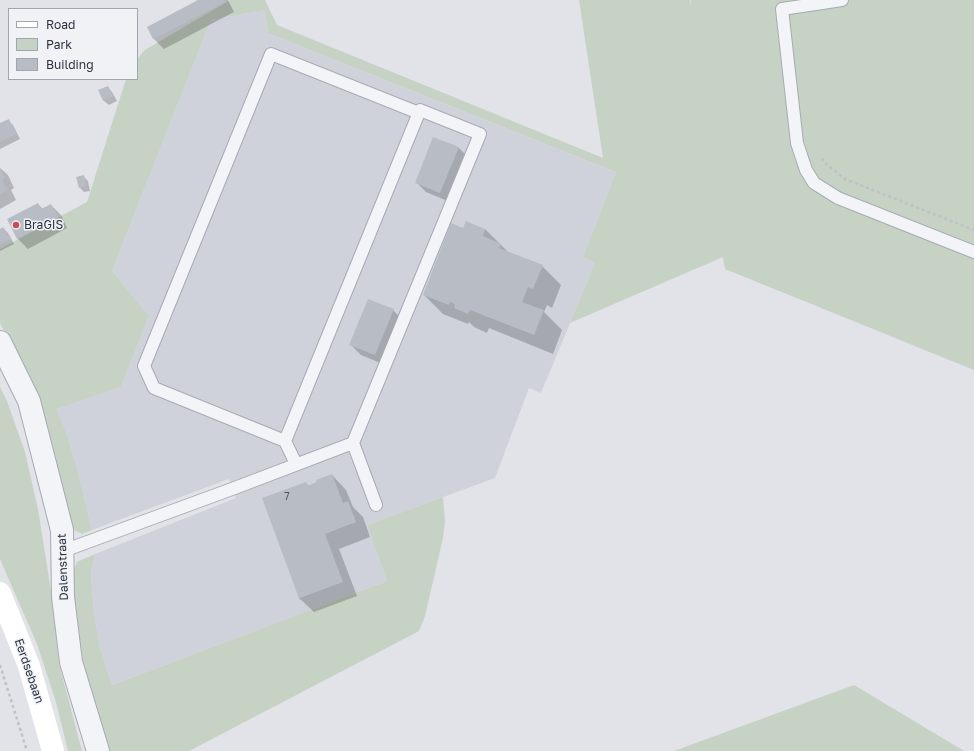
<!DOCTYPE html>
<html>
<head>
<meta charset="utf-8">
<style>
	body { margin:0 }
	#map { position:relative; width:974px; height:751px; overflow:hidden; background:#e1e3e9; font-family:"Golos Text",sans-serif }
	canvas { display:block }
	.legend { position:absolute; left:8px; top:8px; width:130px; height:72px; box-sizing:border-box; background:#f0f2f6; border:1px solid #a1a5ad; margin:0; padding:5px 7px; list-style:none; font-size:12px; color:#2a313f }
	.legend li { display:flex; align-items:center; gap:8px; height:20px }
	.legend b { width:20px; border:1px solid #a1a5ad }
</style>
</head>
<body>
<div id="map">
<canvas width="974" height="751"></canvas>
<ul class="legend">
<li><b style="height:5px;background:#fff"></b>Road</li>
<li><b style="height:11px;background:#c6d2c3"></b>Park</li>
<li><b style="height:11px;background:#b8bcc5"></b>Building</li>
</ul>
</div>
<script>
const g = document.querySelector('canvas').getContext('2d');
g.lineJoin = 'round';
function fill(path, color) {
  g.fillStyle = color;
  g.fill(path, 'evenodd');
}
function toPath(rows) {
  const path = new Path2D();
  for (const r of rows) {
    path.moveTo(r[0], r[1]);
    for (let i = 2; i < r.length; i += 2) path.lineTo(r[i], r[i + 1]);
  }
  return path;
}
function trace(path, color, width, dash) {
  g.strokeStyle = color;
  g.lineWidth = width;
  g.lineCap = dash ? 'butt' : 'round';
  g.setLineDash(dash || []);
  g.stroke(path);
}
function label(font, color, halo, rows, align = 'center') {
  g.font = font + ' "Golos Text",sans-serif';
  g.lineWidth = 3;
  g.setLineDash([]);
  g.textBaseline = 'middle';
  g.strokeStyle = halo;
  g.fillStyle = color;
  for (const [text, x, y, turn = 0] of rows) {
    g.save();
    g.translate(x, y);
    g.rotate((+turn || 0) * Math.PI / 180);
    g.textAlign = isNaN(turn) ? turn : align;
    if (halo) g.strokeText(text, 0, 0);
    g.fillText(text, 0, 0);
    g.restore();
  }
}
const built = toPath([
	[265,10,268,33,616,172,583,257,595,263,541,393,529,388,495,478,367,525,387,581,112,685,100,647,94,614,91,573,95,554,236,498,229,479,92,530,76,464,66,432,55,409,121,387,149,316,112,271,211,20]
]);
const green = toPath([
	[230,0,265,0,277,25,603,158,579,0,690,0,691,5,691,0,974,0,974,370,725,269,723,257,570,323,595,263,583,257,616,172,268,33,265,10,211,20,112,271,149,316,121,387,56,409,66,432,76,464,92,530,82,534,70,528,50,435,29,381,0,323,0,249,87,202,126,79,137,79,137,59,145,50],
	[0,387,7,401,25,452,38,509,51,591,59,664,82,751,68,751,56,702,37,644,0,559],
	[443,497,445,522,443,538,425,616,419,631,189,751,110,751,89,691,77,629,71,577,77,562,95,554,91,573,94,614,100,647,112,685,387,581,367,525],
	[854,685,964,751,674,751]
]);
const shadow = toPath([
	[200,0,228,0,234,12,164,49,154,39,148,27],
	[108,87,112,92,117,101,109,105,104,101,99,91],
	[8,120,13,125,20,139,0,149,0,124],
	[458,147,468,157,450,202,426,192,416,182],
	[0,168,8,175,14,188,11,190,16,200,0,209],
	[83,176,88,181,90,191,84,192,80,188],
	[38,204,43,209,51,205,61,215,67,228,28,249,18,239,8,219],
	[3,228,8,233,14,244,0,251,0,230],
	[464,229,485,229,509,253,542,266,561,285,552,308,547,305,544,312,562,330,553,354,489,328,487,333,474,327,469,322,468,324,443,314,424,295],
	[393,310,403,320,385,365,361,355,351,345],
	[332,475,346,490,353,507,363,517,370,537,339,549,357,596,314,612,299,598,306,483,309,486]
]);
const building = toPath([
	[198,0,224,0,225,2,153,39,147,27],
	[108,86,113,96,103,101,98,90],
	[9,119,16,134,0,142,0,123],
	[433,137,459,147,440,193,415,183],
	[0,168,5,178,2,180,7,190,0,194],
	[84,175,86,186,79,188,76,177],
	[38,203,41,209,51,204,58,218,17,239,7,219],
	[466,221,485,229,483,236,501,244,499,248,543,265,533,289,528,287,522,302,544,310,534,335,470,310,468,314,454,308,455,304,450,302,449,305,423,295,451,223,463,228],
	[3,227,10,239,0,244,0,229],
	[368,299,394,309,375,355,349,345],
	[332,474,343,503,348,501,356,522,325,534,343,582,300,598,300,601,262,498,306,482,308,486,317,482,316,480]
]);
const path = toPath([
	[822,158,824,162,845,179,974,230],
	[0,665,27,751]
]);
const lane = toPath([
	[842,0,782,9,797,143,806,170,814,183,838,198,974,252],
	[353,443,376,505],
	[296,464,285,441,154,388,144,366,271,54,419,113],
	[63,551,232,489,353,443,480,134,420,110,285,441]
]);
const street = toPath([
	[0,342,29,401,62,530,63,597,71,662,98,751]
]);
const secondary = toPath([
	[0,593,29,666,53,751]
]);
const markers = [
	[16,225,4,"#c64e59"]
];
const numberNames = [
	["7",287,497]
];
const poiNames = [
	["BraGIS",24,225]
];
const streetNames = [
	["Dalenstraat",63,567,-92],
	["Eerdsebaan",29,671,71]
];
fill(built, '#cfd2da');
fill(green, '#c6d2c3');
fill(shadow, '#0003');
fill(building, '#b8bcc5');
trace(lane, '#a6aab3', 14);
trace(street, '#a6aab3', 24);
trace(path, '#bfc1c7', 2.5, [3, 3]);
trace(lane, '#f3f4f7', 12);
trace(street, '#f3f4f7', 22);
trace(secondary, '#fff', 22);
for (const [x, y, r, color] of markers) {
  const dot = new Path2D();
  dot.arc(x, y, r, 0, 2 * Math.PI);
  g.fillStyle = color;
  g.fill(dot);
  trace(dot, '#f0f2f6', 1.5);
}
label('10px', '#4e5460', null, numberNames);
label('12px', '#2a313f', '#f0f2f6', poiNames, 'left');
label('12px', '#2a313f', '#f0f2f6', streetNames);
</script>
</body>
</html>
